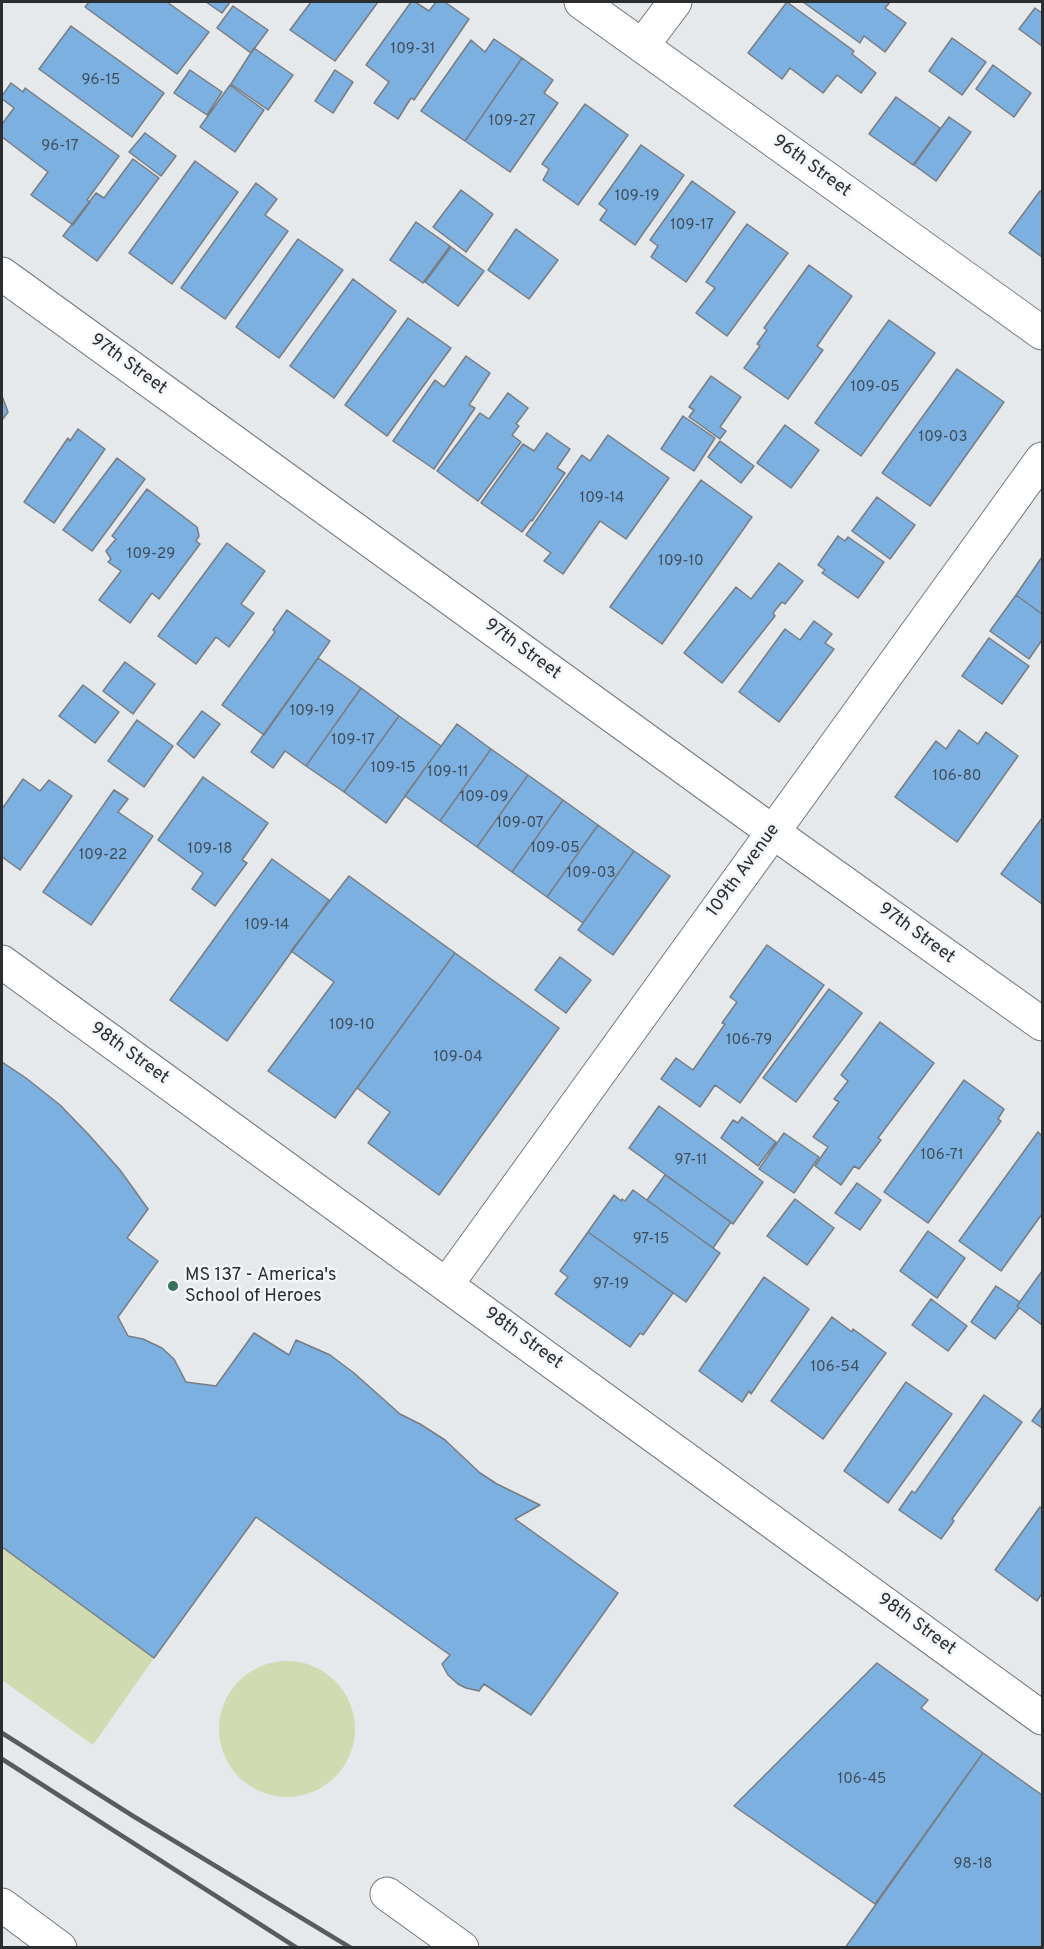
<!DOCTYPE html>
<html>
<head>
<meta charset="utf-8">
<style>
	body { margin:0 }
	#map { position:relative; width:1044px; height:1949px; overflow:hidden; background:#e5e9ec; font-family:Overpass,sans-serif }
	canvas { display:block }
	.frame { position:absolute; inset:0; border:3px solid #2b2d2e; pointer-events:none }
</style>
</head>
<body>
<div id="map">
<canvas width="1044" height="1949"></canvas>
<div class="frame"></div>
</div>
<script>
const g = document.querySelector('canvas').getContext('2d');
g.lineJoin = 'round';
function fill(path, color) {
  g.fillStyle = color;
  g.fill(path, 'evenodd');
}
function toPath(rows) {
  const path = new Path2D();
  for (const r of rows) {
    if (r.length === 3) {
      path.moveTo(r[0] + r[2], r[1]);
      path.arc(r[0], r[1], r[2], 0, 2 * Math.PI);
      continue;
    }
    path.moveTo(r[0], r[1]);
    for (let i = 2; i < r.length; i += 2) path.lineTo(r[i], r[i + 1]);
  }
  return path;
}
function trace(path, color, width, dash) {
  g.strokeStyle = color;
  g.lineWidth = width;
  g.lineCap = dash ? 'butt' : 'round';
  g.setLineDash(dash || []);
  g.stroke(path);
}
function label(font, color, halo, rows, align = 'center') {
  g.font = font + ' Overpass,sans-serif';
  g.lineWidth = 5;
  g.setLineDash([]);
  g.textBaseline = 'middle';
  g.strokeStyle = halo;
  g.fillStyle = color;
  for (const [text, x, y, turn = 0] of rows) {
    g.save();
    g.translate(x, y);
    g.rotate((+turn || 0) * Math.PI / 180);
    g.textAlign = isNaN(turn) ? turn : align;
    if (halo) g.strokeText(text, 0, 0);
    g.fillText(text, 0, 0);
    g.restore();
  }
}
const green = toPath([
	[2,1547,154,1658,93,1745,2,1680],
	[287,1729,68]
]);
const building = toPath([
	[89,2,167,2,209,32,177,74,85,7,89,2],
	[206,2,230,2,222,13,206,2],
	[311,2,378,2,335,61,290,30,311,2],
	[411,2,415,2,429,11,436,2,445,2,469,19,414,100,411,98,398,119,374,103,389,82,366,65,411,2],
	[787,2,854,51,852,54,876,73,861,93,837,75,823,93,790,68,782,79,748,53,787,2],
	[803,2,890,2,885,8,906,23,885,52,864,36,860,43,803,2],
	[233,6,268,30,251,53,217,28,233,6],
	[1035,8,1042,13,1042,46,1019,29,1035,8],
	[71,26,164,93,132,137,39,69,71,26],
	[952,38,986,62,962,95,929,71,952,38],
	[494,39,522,58,465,141,421,111,471,40,485,52,494,39],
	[254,48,293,75,268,110,231,84,254,48],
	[522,58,553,80,544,93,558,103,510,172,465,141,522,58],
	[993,65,1031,93,1014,117,976,89,993,65],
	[190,70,222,92,207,115,174,93,190,70],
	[335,70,353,82,333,113,315,101,335,70],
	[11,83,23,92,25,88,119,156,87,200,90,202,73,225,31,195,48,172,2,137,2,124,14,108,2,99,2,96,11,83],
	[230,85,264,110,235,152,200,127,230,85],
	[896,97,940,128,913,165,869,134,896,97],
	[585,104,628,135,578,205,543,180,549,169,542,164,585,104],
	[949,117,971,132,936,181,914,165,949,117],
	[145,133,176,156,161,176,129,152,145,133],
	[641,145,684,175,635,245,600,220,607,210,599,204,641,145],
	[133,159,159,178,97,261,63,236,96,193,104,198,133,159],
	[195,161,238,192,172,284,129,253,195,161],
	[692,181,735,212,686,282,651,257,658,246,650,240,692,181],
	[256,183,277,199,265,215,288,231,225,319,181,288,256,183],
	[461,190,493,214,466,252,433,227,461,190],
	[1040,191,1042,193,1042,257,1009,233,1040,191],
	[416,222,450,246,423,283,390,260,416,222],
	[747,224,788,253,727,336,696,313,715,288,706,282,747,224],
	[516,229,558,260,529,299,488,270,516,229],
	[298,239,343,270,279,358,236,327,298,239],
	[451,247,484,271,458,306,425,282,451,247],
	[809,265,852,296,817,346,823,350,788,399,744,368,760,346,757,344,767,330,764,328,809,265],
	[353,279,396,311,334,398,290,366,353,279],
	[408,318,451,348,387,436,345,405,408,318],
	[889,320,935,353,861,456,815,423,889,320],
	[466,356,490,373,469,405,475,408,434,469,393,441,435,380,444,387,466,356],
	[957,369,1004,402,930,506,882,473,957,369],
	[711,376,741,397,720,427,726,431,720,439,689,417,694,410,689,407,711,376],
	[508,393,528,408,516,424,519,426,512,435,521,442,478,501,437,471,480,413,489,419,508,393],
	[2,396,8,412,2,420,2,396],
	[683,416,715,438,694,471,661,449,683,416],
	[785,425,819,450,791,488,757,463,785,425],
	[78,429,105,449,54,523,24,502,68,438,70,441,78,429],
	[547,433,570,449,557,468,565,473,532,521,531,520,522,532,481,503,523,444,534,451,547,433],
	[608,435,669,478,626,539,600,521,563,574,544,561,551,553,526,535,582,455,590,461,608,435],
	[720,441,754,466,741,483,708,457,720,441],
	[117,458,145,479,92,551,63,530,117,458],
	[701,480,752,517,662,644,610,607,701,480],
	[147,489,197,527,199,536,196,541,200,544,159,599,152,593,130,623,99,600,121,571,108,562,111,559,106,551,116,539,112,536,147,489],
	[877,497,915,525,890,559,852,531,877,497],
	[838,536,845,541,848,537,884,562,858,598,822,573,825,570,818,565,838,536],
	[227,543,265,571,241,604,254,613,229,647,216,637,196,664,158,636,227,543],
	[1042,557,1042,614,1016,595,1042,557],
	[779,563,803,581,785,604,782,602,773,613,775,616,722,683,684,653,736,587,751,599,779,563],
	[1016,595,1042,614,1042,640,1029,659,990,631,1016,595],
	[287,610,330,641,264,735,222,705,275,632,273,630,287,610],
	[814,621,832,634,825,643,834,649,779,722,739,692,785,629,800,640,814,621],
	[989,638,1029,666,1002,704,962,676,989,638],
	[318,658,361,688,306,766,285,751,273,768,251,752,318,658],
	[125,662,155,684,133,714,103,691,125,662],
	[83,685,119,712,95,743,59,716,83,685],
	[361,688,399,716,344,792,306,766,361,688],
	[202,711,220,724,194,758,177,744,202,711],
	[399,716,441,746,386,823,344,792,399,716],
	[137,720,173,746,144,787,108,761,137,720],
	[457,724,491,749,440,821,405,796,457,724],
	[959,730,978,744,986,732,1018,756,957,842,895,797,936,741,946,749,959,730],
	[491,749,528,775,477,847,440,821,491,749],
	[528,775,563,800,512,872,477,847,528,775],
	[203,777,268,823,242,860,247,863,215,906,192,889,203,873,158,840,203,777],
	[23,779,40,791,49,780,72,796,20,870,2,857,2,809,23,779],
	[114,790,128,799,118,812,153,836,91,925,43,892,114,790],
	[563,800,598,825,547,897,512,872,563,800],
	[1042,818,1042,904,1001,874,1042,818],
	[598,825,634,851,583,923,547,897,598,825],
	[634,851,670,876,613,955,578,930,634,851],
	[272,859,329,900,227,1041,170,1000,272,859],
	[349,876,455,953,335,1118,268,1071,334,982,291,951,349,876],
	[767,945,824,985,740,1103,715,1085,700,1107,661,1079,676,1058,693,1070,725,1024,722,1023,737,1002,730,997,767,945],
	[455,953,559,1028,439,1195,368,1143,390,1112,357,1088,455,953],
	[560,957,591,980,566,1013,535,990,560,957],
	[829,989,862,1013,796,1102,763,1078,829,989],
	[880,1022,934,1063,878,1138,881,1140,859,1169,854,1166,841,1185,815,1166,828,1147,813,1137,839,1102,834,1099,848,1081,841,1075,880,1022],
	[2,1062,26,1078,60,1105,89,1135,120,1170,148,1209,127,1238,158,1261,118,1317,128,1336,143,1339,162,1348,174,1359,186,1382,216,1386,254,1333,289,1355,296,1340,330,1355,354,1373,400,1414,420,1424,445,1440,480,1473,497,1484,540,1505,515,1519,618,1593,531,1715,484,1684,479,1691,466,1688,458,1684,448,1675,442,1664,450,1655,256,1517,154,1658,2,1547,2,1062],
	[964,1080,1004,1109,998,1119,1001,1121,928,1223,884,1192,964,1080],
	[659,1106,763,1182,733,1224,629,1148,659,1106],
	[742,1117,776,1142,758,1166,721,1138,733,1120,738,1123,742,1117],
	[1038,1132,1042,1136,1042,1214,1001,1271,959,1241,1038,1132],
	[784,1133,819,1157,794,1193,759,1169,784,1133],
	[665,1175,731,1222,713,1248,647,1200,665,1175],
	[857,1183,881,1200,860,1230,835,1213,857,1183],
	[633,1190,720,1253,686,1302,588,1232,614,1195,621,1201,622,1199,625,1201,633,1190],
	[795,1199,834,1228,807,1265,767,1236,795,1199],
	[928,1231,965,1258,937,1298,900,1271,928,1231],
	[588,1232,673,1293,643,1335,640,1333,630,1347,555,1294,568,1277,560,1271,588,1232],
	[1042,1271,1042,1325,1017,1306,1042,1271],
	[764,1277,809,1309,751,1394,749,1391,742,1402,699,1371,764,1277],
	[996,1286,1020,1302,1017,1306,1019,1308,995,1339,971,1322,996,1286],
	[931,1299,967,1326,948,1351,912,1325,931,1299],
	[832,1317,852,1332,853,1329,886,1353,823,1439,771,1401,832,1317],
	[906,1382,952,1414,888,1503,844,1471,906,1382],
	[984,1395,1022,1422,952,1519,954,1521,941,1539,899,1510,912,1491,915,1493,984,1395],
	[1042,1407,1042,1428,1032,1421,1042,1407],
	[1040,1507,1042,1509,1042,1593,1037,1601,995,1570,1040,1507],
	[877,1663,928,1700,921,1708,983,1753,875,1904,734,1806,877,1663],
	[983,1753,1042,1795,1042,1948,845,1948,983,1753]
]);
const minor = toPath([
	[581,2,1042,333],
	[642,46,675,2],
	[2,274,773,832,1042,1024],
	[2,962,1042,1718],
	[447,1284,1042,459],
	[387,1894,462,1948],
	[2,1905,60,1948]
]);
const rail = toPath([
	[2,1733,133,1816,351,1948],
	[2,1759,297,1948]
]);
const markers = [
	[173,1286,6,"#37715a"]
];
const numberNames = [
	["109-31",413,50],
	["96-15",101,81],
	["109-27",512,122],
	["96-17",60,147],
	["109-19",637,197],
	["109-17",692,226],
	["109-05",875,388],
	["109-03",943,438],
	["109-14",602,499],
	["109-29",151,555],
	["109-10",681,562],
	["109-19",312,712],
	["109-17",353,741],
	["109-15",393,769],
	["109-11",448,773],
	["106-80",957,777],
	["109-09",484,798],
	["109-07",520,824],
	["109-05",555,849],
	["109-18",210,850],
	["109-22",103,856],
	["109-03",591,874],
	["109-14",267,926],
	["109-10",352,1026],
	["106-79",749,1041],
	["109-04",458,1058],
	["106-71",942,1156],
	["97-11",691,1161],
	["97-15",651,1240],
	["97-19",611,1285],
	["106-54",835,1368],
	["106-45",862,1780],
	["98-18",973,1865]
];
const streetNames = [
	["96th Street",811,167,36],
	["97th Street",128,365,36],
	["97th Street",522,650,36],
	["109th Avenue",744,871,-54],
	["97th Street",916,934,36],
	["98th Street",129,1054,36],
	["98th Street",523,1339,36],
	["98th Street",916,1625,36]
];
const poiNames = [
	["MS 137 - America's",185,1276],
	["School of Heroes",185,1297]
];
fill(green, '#d0dbb1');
fill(building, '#7bb0e0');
trace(building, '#797c80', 1.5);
trace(minor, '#74787b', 35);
trace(minor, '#fff', 33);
trace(rail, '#595c5d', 4.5);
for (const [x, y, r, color] of markers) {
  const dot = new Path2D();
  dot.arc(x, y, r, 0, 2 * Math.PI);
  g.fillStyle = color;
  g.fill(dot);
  trace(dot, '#f2f6fa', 2);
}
label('15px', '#3f4e5a', null, numberNames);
label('18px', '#2b2d2e', '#f2f6fa', streetNames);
label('18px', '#2b2d2e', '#f2f6fa', poiNames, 'left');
</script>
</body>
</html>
